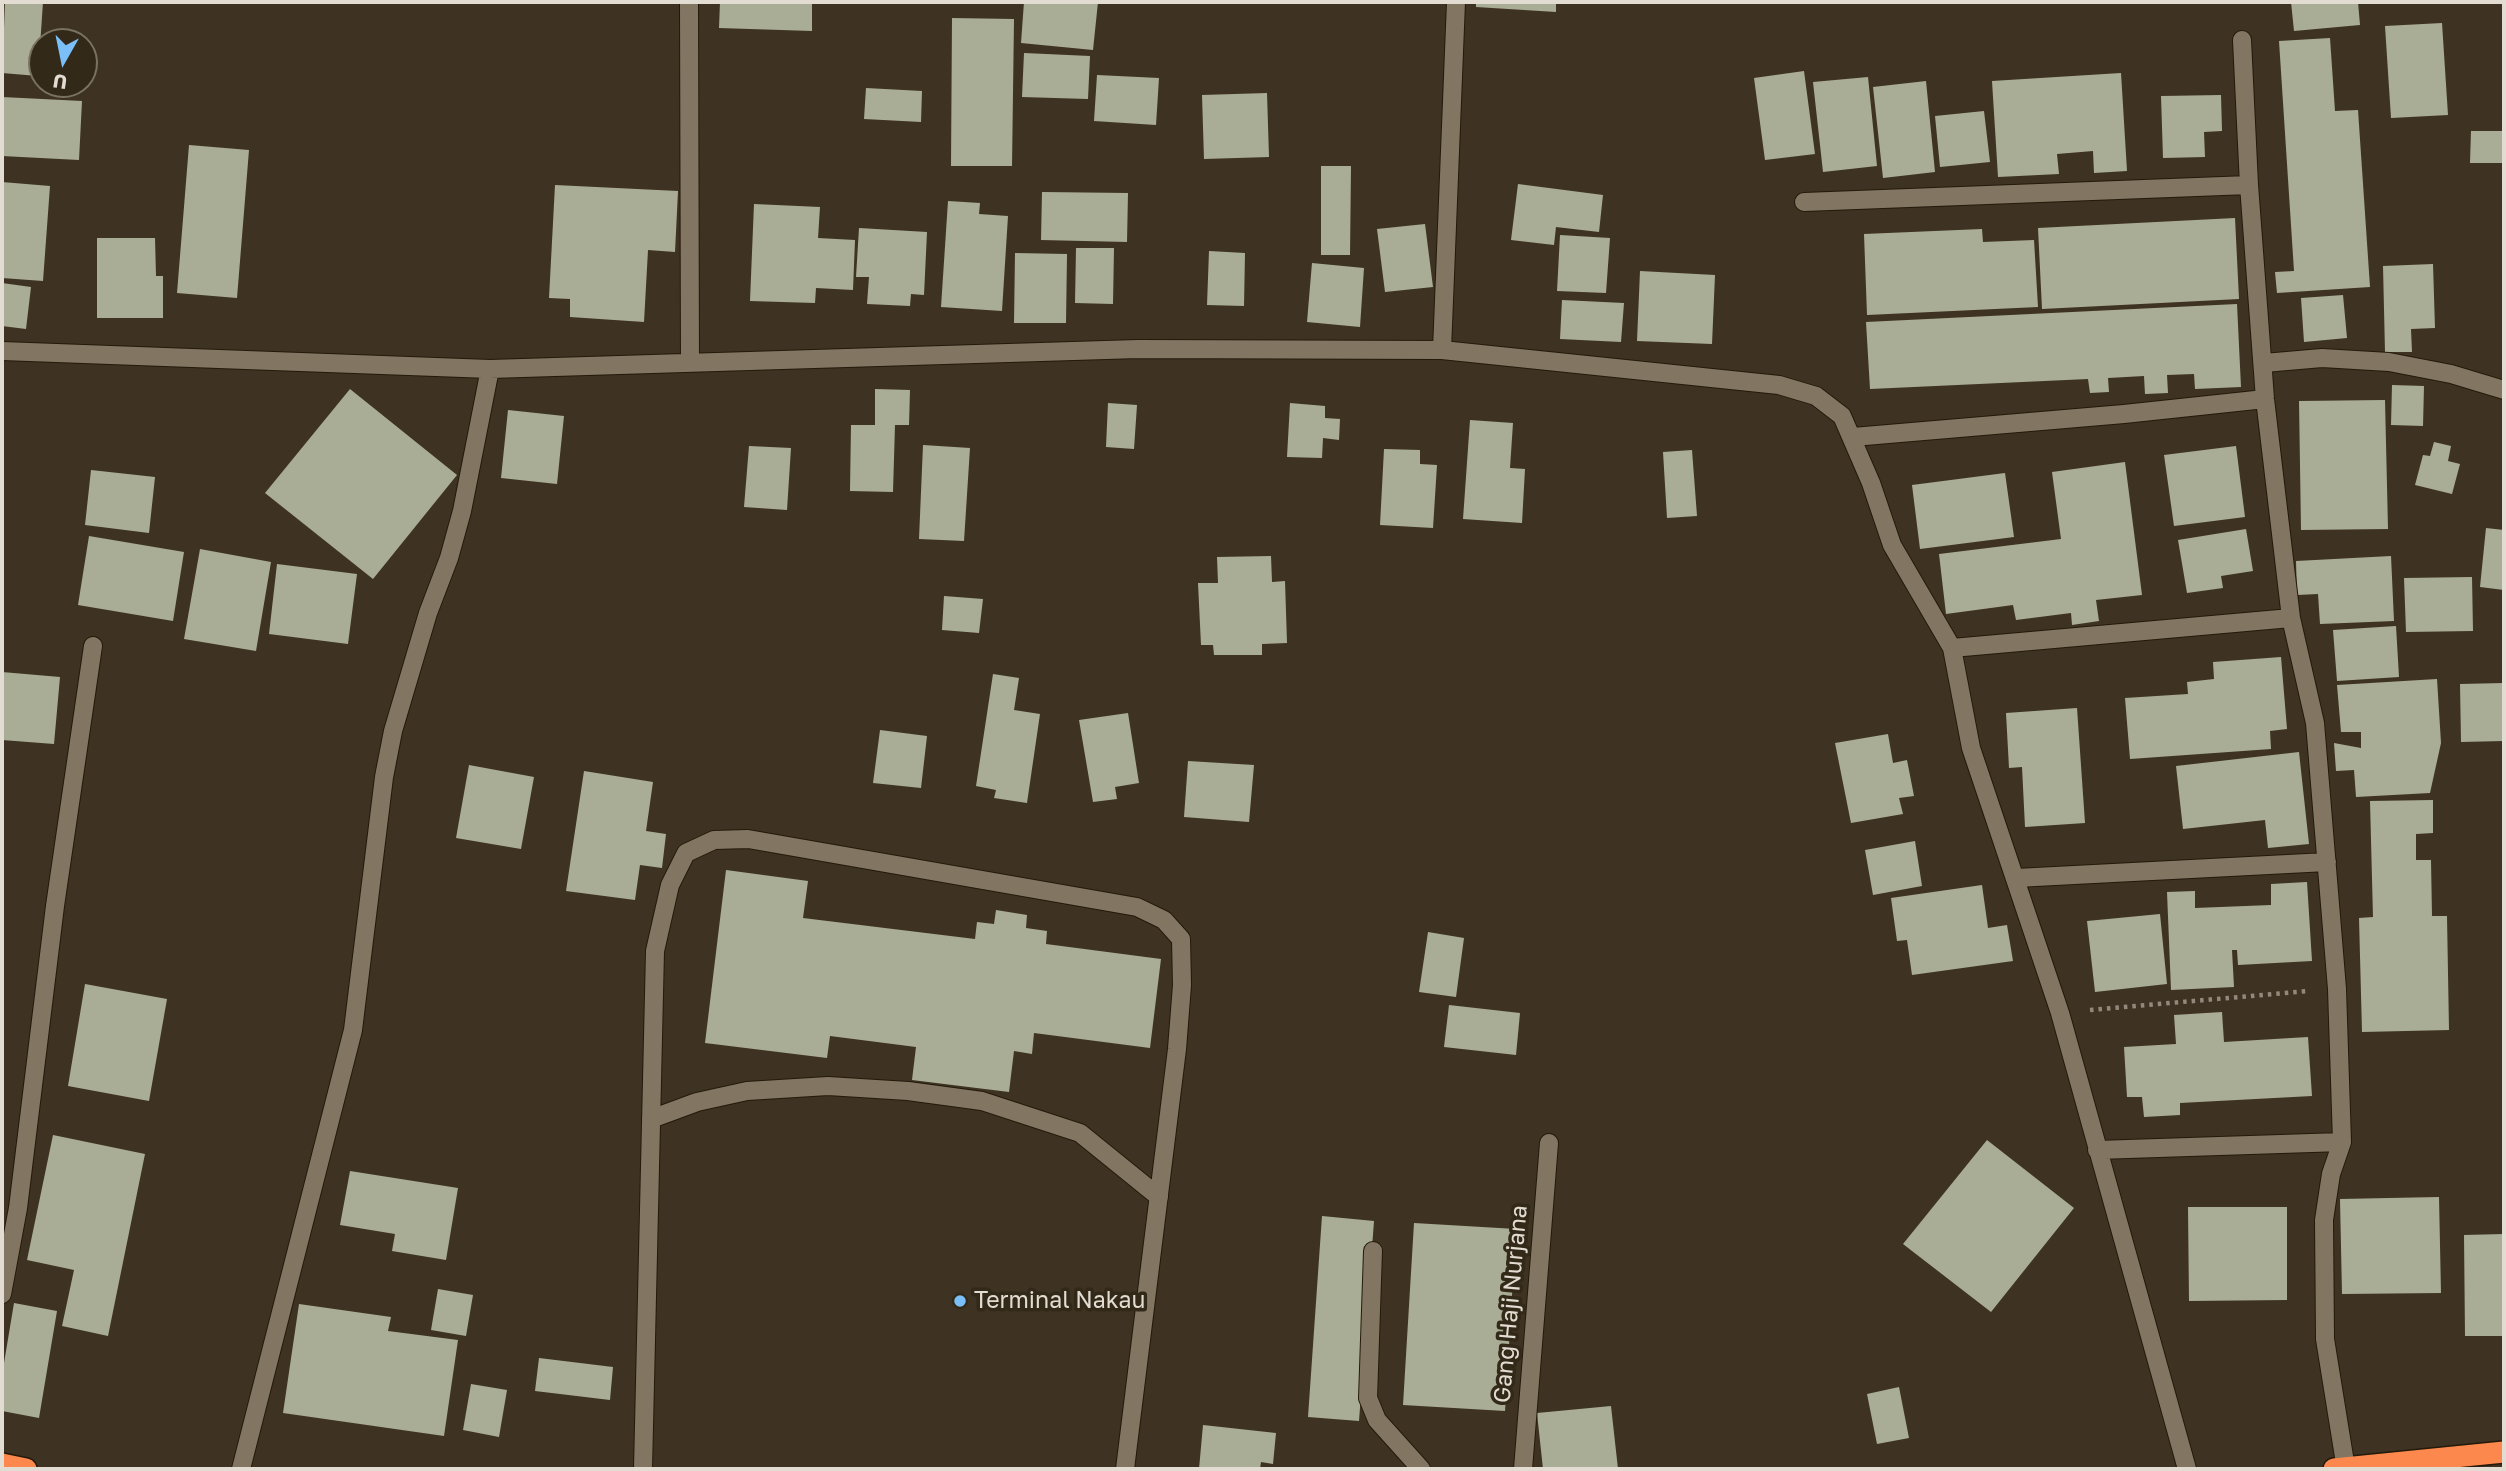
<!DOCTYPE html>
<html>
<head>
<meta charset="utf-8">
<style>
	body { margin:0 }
	#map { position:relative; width:2506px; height:1471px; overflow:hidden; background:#3e3322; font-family:"Golos Text",sans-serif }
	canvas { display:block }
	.frame { position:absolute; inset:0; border:4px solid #e3dcd2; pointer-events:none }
	.north { position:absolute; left:28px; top:28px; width:70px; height:70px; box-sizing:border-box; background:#332918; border:2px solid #797162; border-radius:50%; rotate:189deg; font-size:19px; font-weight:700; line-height:28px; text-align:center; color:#e3dcd2 }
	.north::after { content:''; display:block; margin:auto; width:24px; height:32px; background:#7abff8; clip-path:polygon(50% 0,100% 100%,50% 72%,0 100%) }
</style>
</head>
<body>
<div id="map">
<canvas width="2506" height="1471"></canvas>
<div class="frame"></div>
<div class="north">U</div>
</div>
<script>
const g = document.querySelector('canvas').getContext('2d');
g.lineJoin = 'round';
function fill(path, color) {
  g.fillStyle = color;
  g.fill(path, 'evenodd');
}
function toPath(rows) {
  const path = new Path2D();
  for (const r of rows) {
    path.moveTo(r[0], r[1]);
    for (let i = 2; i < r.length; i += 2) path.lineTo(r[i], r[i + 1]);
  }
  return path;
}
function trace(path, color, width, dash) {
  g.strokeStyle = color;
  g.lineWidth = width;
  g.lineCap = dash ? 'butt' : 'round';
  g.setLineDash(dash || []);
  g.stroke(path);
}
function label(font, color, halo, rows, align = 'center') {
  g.font = font + ' "Golos Text",sans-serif';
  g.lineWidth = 7;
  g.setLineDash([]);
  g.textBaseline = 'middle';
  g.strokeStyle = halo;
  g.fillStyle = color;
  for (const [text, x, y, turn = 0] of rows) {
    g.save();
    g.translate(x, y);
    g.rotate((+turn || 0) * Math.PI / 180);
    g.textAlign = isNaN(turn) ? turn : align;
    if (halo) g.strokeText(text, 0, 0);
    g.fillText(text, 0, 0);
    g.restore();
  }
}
const building = toPath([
	[5,2,43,2,38,76,2,73,2,27,4,28],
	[720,2,812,2,812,31,719,28],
	[1024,2,1098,2,1093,50,1021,43],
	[1476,2,1556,2,1556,12,1476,7],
	[2291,2,2358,2,2360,25,2294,31],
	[952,18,1014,19,1012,166,951,166],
	[2442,23,2448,115,2391,118,2385,26],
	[2330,38,2335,111,2358,110,2370,287,2277,293,2275,272,2294,271,2279,41],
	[1024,53,1090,56,1088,99,1022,97],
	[1804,71,1815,154,1765,160,1754,78],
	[2121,73,2127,171,2094,173,2093,151,2057,154,2059,174,1998,177,1992,81],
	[1097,75,1159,78,1156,125,1094,121],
	[1868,77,1877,166,1823,172,1813,82],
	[1926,81,1935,172,1883,178,1873,87],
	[866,88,922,91,921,122,864,119],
	[1267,93,1269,157,1204,159,1202,95],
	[2221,95,2222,131,2204,132,2205,157,2163,158,2161,96],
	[2,97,82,101,79,160,2,156],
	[1984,111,1990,162,1940,167,1935,116],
	[2471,131,2503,131,2503,163,2470,163],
	[189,145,249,150,237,298,177,293],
	[1321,166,1351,166,1350,255,1321,255],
	[2,182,50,186,43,281,2,278],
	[1518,184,1603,195,1599,232,1556,227,1554,245,1511,240],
	[555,185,678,191,675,252,648,250,644,322,570,317,570,299,549,298],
	[1042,192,1128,193,1127,242,1041,240],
	[948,201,980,203,979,214,1008,216,1002,311,941,307],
	[754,204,820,207,818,238,855,240,853,290,816,288,815,303,750,301],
	[2235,218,2239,299,2042,309,2038,228],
	[1425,224,1433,287,1385,292,1377,229],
	[859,228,927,232,924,295,911,294,910,306,867,304,869,277,856,277],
	[1982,229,1983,242,2034,240,2038,307,1867,315,1864,234],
	[1560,235,1610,238,1606,293,1557,291],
	[97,238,155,238,156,276,163,276,163,318,97,318],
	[1076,248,1114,248,1113,304,1075,303],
	[1209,251,1245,253,1244,306,1207,305],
	[1015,253,1067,254,1066,323,1014,323],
	[1312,263,1364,268,1360,327,1307,322],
	[2433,264,2435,328,2411,329,2412,352,2385,352,2383,266],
	[1640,271,1715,275,1712,344,1637,341],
	[2,283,31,287,26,329,2,326],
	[2343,295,2347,338,2304,342,2301,298],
	[1562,300,1624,303,1621,342,1560,339],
	[2237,304,2241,387,2195,389,2194,374,2167,375,2168,393,2145,394,2144,376,2108,378,2109,392,2090,393,2088,379,1870,389,1866,322],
	[2392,385,2424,386,2423,426,2391,425],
	[350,389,457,475,373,579,265,493],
	[875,389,910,390,909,425,895,425,893,492,850,491,851,425,875,425],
	[2385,400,2388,529,2301,530,2299,401],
	[1108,403,1137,405,1134,449,1106,447],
	[1290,403,1325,406,1325,418,1340,419,1339,440,1323,438,1322,458,1287,457],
	[508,410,564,416,557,484,501,478],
	[1470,420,1513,423,1510,468,1525,469,1522,523,1463,519],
	[2434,442,2451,446,2448,461,2460,464,2452,494,2415,485,2423,455,2430,456],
	[923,445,970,448,964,541,919,539],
	[749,446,791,448,787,510,744,507],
	[2236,446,2245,517,2174,526,2164,455],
	[1384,449,1420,450,1420,464,1437,465,1433,528,1380,525],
	[1692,450,1697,516,1667,518,1663,452],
	[2125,462,2142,595,2096,600,2099,621,2072,625,2071,613,2016,620,2013,605,1946,614,1939,554,2061,539,2052,472],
	[91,470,155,477,149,533,85,525],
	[2005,473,2014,537,1920,549,1912,485],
	[2486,528,2504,530,2504,590,2480,587],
	[2246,529,2253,571,2221,576,2223,588,2187,593,2178,540],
	[89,536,184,552,173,621,78,605],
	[200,549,271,562,256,651,184,639],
	[1271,556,1272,582,1285,581,1287,643,1262,644,1262,655,1214,655,1213,645,1201,645,1198,583,1218,583,1217,557],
	[2391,556,2394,621,2320,624,2318,594,2297,595,2296,561],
	[277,564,357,574,348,644,269,634],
	[2472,577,2473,631,2406,632,2404,578],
	[944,596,983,599,979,633,942,630],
	[2396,626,2399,677,2337,681,2333,630],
	[2281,657,2287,729,2270,731,2271,749,2130,759,2125,698,2188,694,2187,682,2214,679,2213,662],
	[2,672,60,677,54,744,2,740],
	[993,674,1019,678,1014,710,1040,714,1027,803,994,798,996,790,976,786],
	[2437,679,2441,743,2430,793,2356,797,2354,770,2336,771,2334,743,2361,748,2361,732,2341,732,2337,685],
	[2504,683,2504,741,2461,742,2460,684],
	[2077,708,2085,823,2025,827,2022,767,2009,768,2006,713],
	[1128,713,1139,783,1115,787,1117,799,1093,802,1079,720],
	[880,730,927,736,921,788,873,783],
	[1888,734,1893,763,1907,760,1914,796,1899,798,1903,814,1851,823,1835,743],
	[2299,752,2309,844,2268,848,2265,820,2183,829,2176,766],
	[1188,761,1254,765,1249,822,1184,817],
	[469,765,534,777,521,849,456,838],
	[584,771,653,782,646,831,666,834,662,868,640,865,635,900,566,891],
	[2433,800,2433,833,2416,834,2416,860,2431,860,2432,916,2447,916,2449,1030,2362,1032,2359,918,2373,917,2370,801],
	[1915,841,1922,886,1873,895,1865,850],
	[726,870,808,881,803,918,975,939,977,922,994,924,996,910,1027,915,1026,928,1047,931,1046,944,1161,959,1150,1048,1034,1033,1032,1054,1014,1051,1009,1092,912,1080,916,1047,830,1036,827,1058,705,1043],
	[2307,882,2312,961,2238,965,2237,950,2232,950,2234,987,2171,990,2167,892,2195,891,2195,908,2271,905,2271,884],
	[1982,885,1988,928,2007,925,2013,961,1912,975,1907,940,1897,941,1891,898],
	[2160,914,2167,984,2095,992,2087,921],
	[1428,932,1464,938,1456,997,1419,992],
	[85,984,167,999,149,1101,68,1086],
	[1449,1005,1520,1013,1516,1055,1444,1047],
	[2222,1012,2224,1042,2308,1037,2312,1096,2180,1103,2180,1115,2144,1117,2142,1097,2127,1097,2124,1047,2176,1044,2174,1015],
	[53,1135,145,1154,108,1336,62,1326,74,1270,27,1260],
	[1987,1140,2074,1208,1991,1312,1903,1244],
	[350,1171,458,1188,446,1260,392,1251,395,1234,340,1225],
	[2439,1197,2441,1293,2342,1294,2340,1199],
	[2188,1207,2287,1207,2287,1300,2189,1301],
	[1322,1216,1374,1221,1359,1421,1308,1417],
	[1414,1223,1516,1229,1505,1411,1403,1405],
	[2504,1234,2504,1336,2465,1336,2464,1235],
	[438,1289,473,1295,466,1336,431,1330],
	[14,1303,57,1311,39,1418,2,1411,2,1375],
	[299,1304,391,1317,388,1331,458,1340,444,1436,283,1413],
	[539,1358,613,1367,610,1400,535,1391],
	[471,1384,507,1390,499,1437,463,1430],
	[1899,1387,1909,1438,1877,1444,1867,1394],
	[1611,1406,1618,1469,1543,1469,1537,1413],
	[1203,1425,1276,1433,1273,1464,1261,1462,1260,1469,1199,1469]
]);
const path = toPath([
	[2090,1010,2308,991]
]);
const minor = toPath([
	[689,2,690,363],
	[2242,40,2249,185,2265,399,2291,618],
	[1804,202,2249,185],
	[1442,350,1456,2],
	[2,351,490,369,1138,349,1442,350,1779,385,1816,396,1842,416,1871,483,1892,545,1952,648,1971,748,2060,1013,2187,1469],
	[2264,363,2322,358,2389,362,2451,374,2504,390],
	[1853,437,2124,414,2265,399],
	[1952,648,2291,618,2315,723,2337,989,2342,1142,2331,1174,2324,1220,2325,1339,2346,1469],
	[2016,878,2327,862],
	[651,1119,697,1102,747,1091,828,1086,908,1091,982,1101,1080,1133,1159,1197],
	[2097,1150,2342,1142],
	[1373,1251,1368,1398,1377,1420,1421,1469],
	[2,1294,18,1208,55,906,93,646],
	[241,1469,353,1030,384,777,393,731,428,613,449,558,462,511,490,369],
	[643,1469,655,951,670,885,686,853,714,840,748,839,1137,907,1164,920,1181,939,1182,985,1177,1049,1125,1469],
	[1523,1469,1549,1143]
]);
const highway = toPath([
	[2,1464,26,1469],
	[2334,1469,2504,1452]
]);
const markers = [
	[960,1301,7,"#7abff8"]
];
const poiNames = [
	["Terminal Nakau",974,1301]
];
const streetNames = [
	["Gang Haji Nurjana",1511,1304,-85]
];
fill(building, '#aaad96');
trace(minor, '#241a0a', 20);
trace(highway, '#241a0a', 24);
trace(path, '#92897c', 4.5, [3.5, 5]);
trace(minor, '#827663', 18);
trace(highway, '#fd884d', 21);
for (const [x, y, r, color] of markers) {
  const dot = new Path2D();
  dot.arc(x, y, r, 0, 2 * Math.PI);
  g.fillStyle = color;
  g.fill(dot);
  trace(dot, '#332918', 2.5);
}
label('23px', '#e3dcd2', '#332918', poiNames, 'left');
label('23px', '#e3dcd2', '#332918', streetNames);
</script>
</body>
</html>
